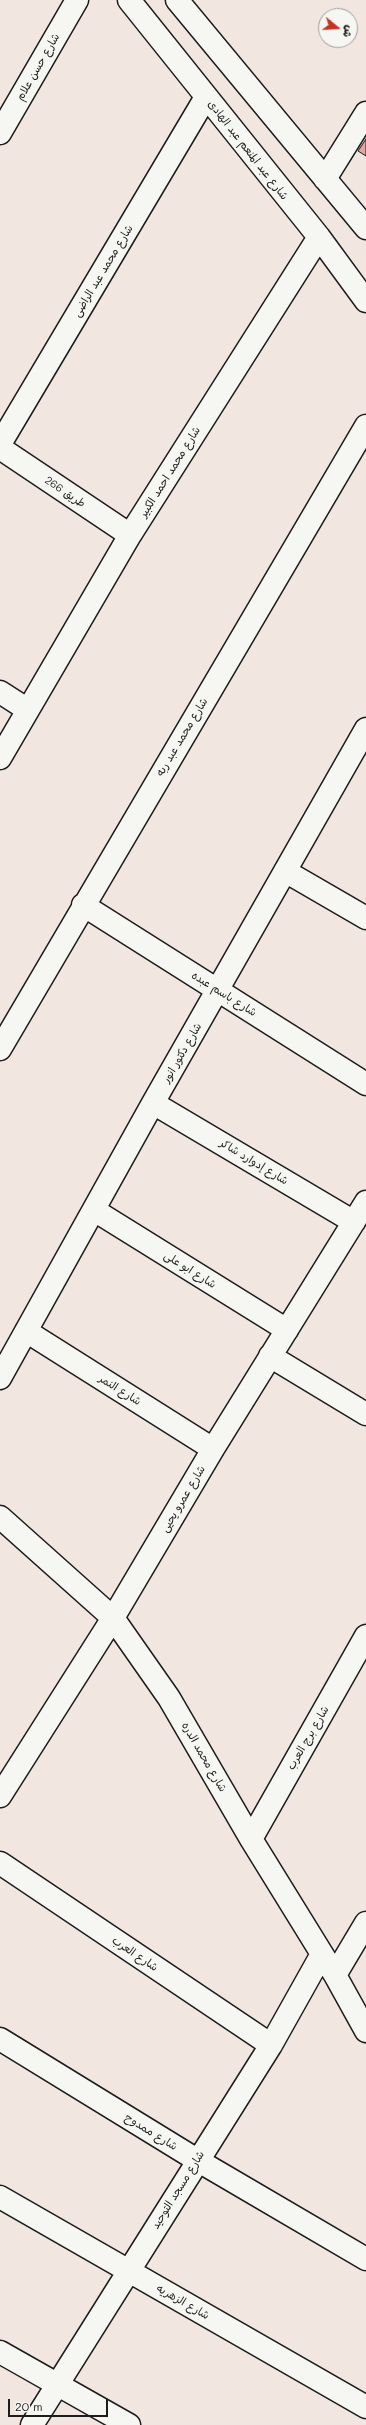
<!DOCTYPE html>
<html>
<head>
<meta charset="utf-8">
<style>
	body { margin:0 }
	#map { position:relative; width:366px; height:2425px; overflow:hidden; background:#f2e6e1; font-family:Mali,"Playpen Sans Arabic",sans-serif }
	canvas { display:block }
	.north { position:absolute; left:318px; top:8px; width:40px; height:40px; box-sizing:border-box; background:#f6f6f2; border:1px solid #9f9f9c; border-radius:50%; rotate:108deg; font-size:11px; font-weight:700; line-height:16px; text-align:center; color:#1c1c1c }
	.north::after { content:''; display:block; margin:auto; width:14px; height:18px; background:#c8321e; clip-path:polygon(50% 0,100% 100%,50% 72%,0 100%) }
	.scale { position:absolute; left:8px; top:2399px; width:100px; height:18px; box-sizing:border-box; border:2px solid #1c1c1c; border-top:0; padding-left:5px; font-size:12px; line-height:14px; white-space:nowrap; color:#1c1c1c; -webkit-text-stroke:3px #f6f6f2; paint-order:stroke }
</style>
</head>
<body>
<div id="map">
<canvas width="366" height="2425"></canvas>
<div class="north">ش</div>
<div class="scale">20 m</div>
</div>
<script>
const g = document.querySelector('canvas').getContext('2d');
g.lineJoin = 'round';
function fill(path, color) {
  g.fillStyle = color;
  g.fill(path, 'evenodd');
}
function toPath(rows) {
  const path = new Path2D();
  for (const r of rows) {
    path.moveTo(r[0], r[1]);
    for (let i = 2; i < r.length; i += 2) path.lineTo(r[i], r[i + 1]);
  }
  return path;
}
function trace(path, color, width, dash) {
  g.strokeStyle = color;
  g.lineWidth = width;
  g.lineCap = dash ? 'butt' : 'round';
  g.setLineDash(dash || []);
  g.stroke(path);
}
function label(font, color, halo, rows, align = 'center') {
  g.font = font + ' Mali,"Playpen Sans Arabic",sans-serif';
  g.lineWidth = 3.5;
  g.setLineDash([]);
  g.textBaseline = 'middle';
  g.strokeStyle = halo;
  g.fillStyle = color;
  for (const [text, x, y, turn = 0] of rows) {
    g.save();
    g.translate(x, y);
    g.rotate((+turn || 0) * Math.PI / 180);
    g.textAlign = isNaN(turn) ? turn : align;
    if (halo) g.strokeText(text, 0, 0);
    g.fillText(text, 0, 0);
    g.restore();
  }
}
const building = toPath([
	[366,139,366,156,358,151,366,139]
]);
const minor = toPath([
	[129,0,319,237,366,301],
	[177,0,366,228],
	[0,133,77,0],
	[325,179,366,113],
	[0,444,206,97],
	[0,448,130,535],
	[0,692,28,710],
	[0,758,130,535,319,237],
	[285,871,366,918],
	[83,905,366,1084],
	[0,1049,366,426],
	[153,1103,354,1222],
	[94,1210,287,1330],
	[26,1331,213,1449],
	[270,1356,366,1414],
	[0,1378,153,1103,366,729],
	[0,1517,113,1618,169,1698,251,1839,335,1975,366,2031],
	[0,1796,113,1618,213,1449,366,1202],
	[251,1839,366,1636],
	[0,1863,271,2045],
	[335,1975,366,1923],
	[0,2039,197,2160,366,2259],
	[0,2197,366,2407],
	[0,2352,129,2425],
	[32,2425,271,2045,322,1954]
]);
const streetNames = [
	["شارع حسن علام",38,67,-60],
	["شارع عبد المنعم عبد الهادى",248,150,52],
	["شارع محمد عبد الراضى",103,271,-59],
	["شارع محمد احمد الكبير",170,472,-58],
	["طريق 266",65,492,34],
	["شارع محمد عبد ربه",182,737,-59],
	["شارع باسم عبده",224,994,32],
	["شارع دكتور انور",182,1053,-60],
	["شارع إدوارد شاكر",254,1162,31],
	["شارع ابو على",190,1270,32],
	["شارع النمر",120,1390,32],
	["شارع عمرو يحيى",183,1499,-59],
	["شارع برج العرب",308,1738,-60],
	["شارع محمد الدره",204,1757,60],
	["شارع العرب",135,1954,34],
	["شارع ممدوح",151,2132,32],
	["شارع مسجد التوحيد",178,2190,-58],
	["شارع الزهريه",183,2302,30]
];
fill(building, '#e1a79f');
trace(building, '#1c1c1c', 1);
trace(minor, '#1c1c1c', 25);
trace(minor, '#f6f6f2', 22);
label('11px', '#1c1c1c', '#f6f6f2', streetNames);
</script>
</body>
</html>
